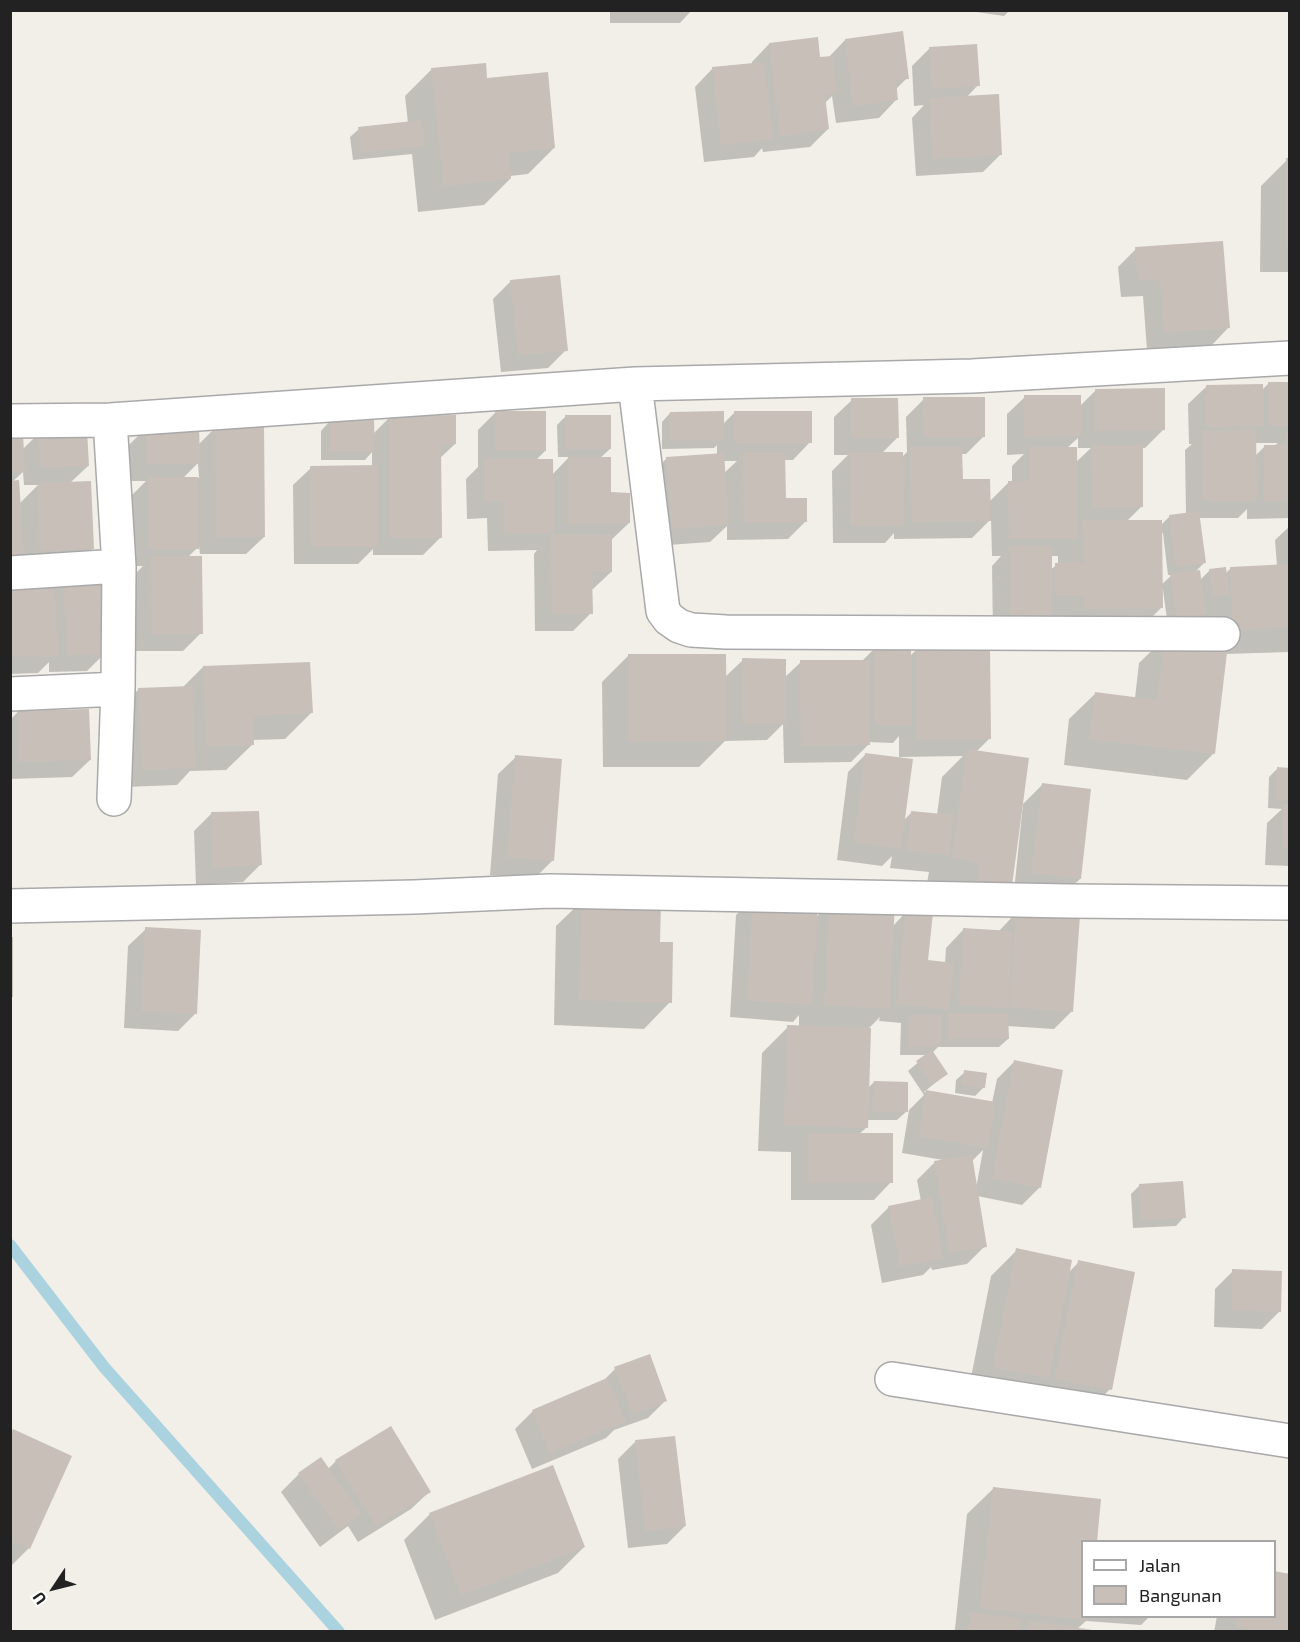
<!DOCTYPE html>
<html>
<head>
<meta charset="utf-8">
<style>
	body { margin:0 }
	#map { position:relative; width:1300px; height:1642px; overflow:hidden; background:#f2efe9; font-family:"Exo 2",sans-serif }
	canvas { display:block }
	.frame { position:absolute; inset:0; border:12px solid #222; pointer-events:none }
	.legend { position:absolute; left:1081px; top:1540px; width:195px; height:78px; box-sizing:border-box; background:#fff; border:2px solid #a7a7a7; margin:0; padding:8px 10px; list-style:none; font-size:18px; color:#222 }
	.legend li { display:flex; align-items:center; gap:12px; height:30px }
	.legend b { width:30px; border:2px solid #a7a7a7 }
	.north { position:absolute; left:24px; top:1558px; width:60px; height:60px; -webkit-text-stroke:4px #fff; paint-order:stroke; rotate:235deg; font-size:16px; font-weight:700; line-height:24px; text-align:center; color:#222 }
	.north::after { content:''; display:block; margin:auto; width:21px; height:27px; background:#222; clip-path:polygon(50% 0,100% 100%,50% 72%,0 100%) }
</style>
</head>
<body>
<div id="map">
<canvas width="1300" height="1642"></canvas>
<div class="frame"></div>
<ul class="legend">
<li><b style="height:8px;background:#fff"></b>Jalan</li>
<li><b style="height:16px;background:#c7bfb8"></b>Bangunan</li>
</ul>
<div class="north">U</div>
</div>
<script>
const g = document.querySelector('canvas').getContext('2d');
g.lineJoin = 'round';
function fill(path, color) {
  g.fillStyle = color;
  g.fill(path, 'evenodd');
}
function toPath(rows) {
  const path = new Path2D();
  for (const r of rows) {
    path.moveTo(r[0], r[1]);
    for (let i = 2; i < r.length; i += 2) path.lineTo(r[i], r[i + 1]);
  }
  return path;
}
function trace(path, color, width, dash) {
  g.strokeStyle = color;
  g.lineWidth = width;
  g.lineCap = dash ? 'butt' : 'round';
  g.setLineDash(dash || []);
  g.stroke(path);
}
const shadow = toPath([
	[610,10,692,10,680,23,610,23],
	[962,10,1010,10,1004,16],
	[845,40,907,78,895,90,896,100,879,118,836,123,832,96,824,104,828,129,810,147,763,152,762,148,754,157,704,162,695,87,712,69,752,64,752,62,769,44,819,59,828,58],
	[930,48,978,85,966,98,1001,154,983,172,916,176,912,118,924,105,914,106,912,66],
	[431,70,554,148,528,174,510,176,510,179,484,205,418,212,412,154,353,160,350,137,359,129,408,123,405,96],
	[1287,160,1290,160,1290,272,1260,272,1261,186],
	[1136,249,1228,328,1211,346,1147,350,1143,296,1121,297,1118,267],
	[511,281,566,350,548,368,501,372,493,299],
	[1269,383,1290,383,1290,518,1247,519,1247,509,1238,518,1198,518,1204,563,1195,572,1200,580,1210,570,1225,574,1230,569,1277,566,1275,540,1290,526,1290,652,1225,654,1213,754,1187,780,1064,765,1069,719,1096,693,1135,698,1139,663,1169,634,1163,590,1161,590,1161,608,1135,634,993,633,992,566,1001,556,992,556,991,519,972,538,894,539,894,533,885,543,833,543,832,471,848,455,834,455,834,417,852,400,897,438,882,453,902,457,907,452,906,417,924,399,984,436,966,454,961,454,961,481,989,502,1009,482,1012,482,1012,466,1024,454,1007,455,1007,414,1025,397,1080,406,1095,391,1163,430,1145,448,1141,448,1142,506,1127,521,1160,526,1170,516,1186,514,1185,450,1192,444,1189,444,1188,404,1206,387,1262,390],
	[1078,438,1078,448,1091,448,1075,463,1067,448],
	[1255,443,1278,443,1274,446,1265,446,1255,456],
	[1160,533,1163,533,1168,575,1172,575,1161,585],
	[1050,556,1058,556,1058,564,1050,570],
	[735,412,810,442,793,460,784,460,785,500,805,522,788,539,727,540,727,526,710,542,655,546,649,476,667,458,717,455,717,445,714,448,662,449,662,422,670,413,722,425],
	[723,461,737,461,724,473],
	[495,413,545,451,535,461,552,475,569,457,558,457,557,425,566,416,610,449,600,458,610,494,629,523,610,541,611,572,593,589,591,589,591,613,573,631,535,631,534,554,537,550,488,551,487,518,467,519,466,479,478,467,478,430],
	[390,417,455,444,439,459,441,537,423,555,373,555,373,549,358,564,294,564,293,485,311,468,372,467,372,452,365,460,321,460,321,431,329,422,373,434],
	[147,427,198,445,216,427,264,537,246,554,200,554,199,546,188,557,201,633,183,651,135,651,134,575,143,566,131,566,131,496,146,481,129,481,129,445],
	[198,463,199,478,183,478],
	[39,433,88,466,70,483,93,548,75,566,10,568,10,436,23,449],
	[23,472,24,485,38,485,19,504,12,482],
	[63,579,105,653,87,671,49,672,49,662,38,673,10,674,10,582,53,589],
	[875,648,910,656,916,650,990,738,976,752,1010,885,927,883,929,872,890,868,892,856,882,866,837,860,848,772,866,754,903,821,912,812,937,815,942,777,963,756,899,757,899,736,893,743,868,742,868,745,851,762,784,763,783,724,767,740,725,741,699,767,603,767,602,682,628,656,725,677,743,660,784,678,801,662,861,662],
	[203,667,311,713,285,739,252,740,253,744,226,770,190,771,177,785,125,787,121,707,139,689,183,687],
	[18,712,90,760,72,777,10,779,10,720],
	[516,757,553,860,535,878,490,875,498,774],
	[1278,768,1290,769,1290,866,1265,865,1267,823,1282,809,1268,808,1269,777],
	[1042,785,1080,879,1062,896,1014,891,1023,804],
	[211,814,260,865,243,882,196,885,194,831],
	[754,897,816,917,831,902,893,926,906,912,927,962,945,964,946,948,963,930,998,932,1016,913,1071,1012,1054,1029,1007,1026,1008,1039,999,1047,938,1047,932,1053,946,1074,924,1092,992,1103,997,1079,1014,1062,1040,1187,1022,1205,977,1196,985,1246,967,1264,932,1270,931,1267,923,1275,882,1283,871,1225,889,1207,921,1201,917,1180,935,1162,943,1160,902,1153,909,1110,924,1095,908,1071,927,1055,900,1055,901,1023,879,1021,880,1017,867,1030,867,1089,874,1082,906,1112,897,1120,866,1120,866,1128,859,1134,891,1182,874,1200,791,1200,791,1152,758,1151,762,1053,788,1027,799,1027,799,1015,793,1022,730,1017,736,915],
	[983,1150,976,1189,971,1162],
	[583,900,658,944,670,1002,644,1029,554,1025,556,926],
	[146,929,196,1013,178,1031,124,1028,128,946],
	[965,1072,984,1087,975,1096,955,1093,956,1080],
	[1139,1186,1184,1217,1176,1226,1133,1228,1131,1194],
	[1017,1250,1068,1273,1079,1262,1110,1389,1084,1416,968,1393,991,1276],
	[1233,1271,1280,1311,1262,1329,1214,1327,1215,1289],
	[615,1369,665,1401,648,1418,614,1430,606,1438,532,1469,515,1429,532,1412,602,1382],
	[10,1434,29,1548,11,1566,10,1566],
	[635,1442,685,1526,667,1544,628,1548,618,1459],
	[321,1459,328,1469,336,1461,429,1492,411,1509,358,1542,348,1526,320,1547,281,1492,299,1474],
	[994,1488,1082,1542,1082,1616,1150,1616,1141,1625,1086,1621,1077,1629,1089,1632,953,1632,955,1629,967,1514],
	[430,1514,584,1547,558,1573,435,1620,404,1540],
	[1217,1616,1274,1616,1290,1632,1214,1632]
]);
const stream = toPath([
	[10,1245,104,1367,339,1632]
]);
const building = toPath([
	[903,31,909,79,896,80,898,100,853,106,845,39],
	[818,37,820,57,833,56,837,93,825,95,829,129,780,136,769,43],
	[977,44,980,86,932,89,929,47],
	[764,62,773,139,721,145,712,67],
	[486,63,487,78,548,72,555,148,509,153,511,179,444,186,431,68],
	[999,94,1002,155,933,159,929,98],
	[422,120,425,146,361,152,358,127],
	[1286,158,1290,158,1290,246,1286,246],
	[1223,241,1230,328,1164,333,1160,279,1138,280,1135,247],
	[560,275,568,351,518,355,510,280],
	[1268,382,1290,382,1290,426,1269,426],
	[1263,384,1264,426,1206,427,1206,385],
	[1165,388,1165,430,1095,431,1095,389],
	[1024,395,1081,395,1081,436,1024,437],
	[923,397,985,397,985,437,924,437],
	[851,398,898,398,899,438,851,438],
	[495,411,546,411,546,451,495,451],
	[724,411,724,440,670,441,670,412],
	[734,411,812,411,812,443,735,444],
	[456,415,456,444,441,444,442,538,390,538,389,416],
	[565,415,611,415,611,449,566,449],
	[374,420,375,452,329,452,329,421],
	[199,425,200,464,146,464,146,426],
	[215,425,264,425,265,537,217,537],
	[87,430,89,466,41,468,38,431],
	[1256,430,1257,501,1203,501,1202,431],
	[1285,433,1290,433,1290,501,1264,502,1264,445,1285,445],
	[23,434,25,472,10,472,10,435],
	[1091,445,1143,445,1143,507,1093,508],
	[910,447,962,447,963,479,990,479,991,521,912,522],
	[1029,447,1077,447,1078,539,1009,539,1008,481,1029,481],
	[743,452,785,452,786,498,807,498,807,522,744,523],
	[849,452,903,452,904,526,851,526],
	[724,453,729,525,672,529,666,457],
	[568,457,611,457,611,492,630,493,630,523,568,524],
	[484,459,553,459,554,533,505,533,504,501,484,501],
	[377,465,377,547,311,547,310,466],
	[148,477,198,477,199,549,149,549],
	[19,480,24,556,10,557,10,481],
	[91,481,94,549,40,551,38,483],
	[1199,511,1206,563,1176,567,1169,515],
	[1083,520,1162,520,1163,608,1084,609,1084,596,1056,596,1055,563,1084,562],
	[551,534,612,535,612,572,592,572,593,614,552,614],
	[1009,546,1052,546,1052,616,1010,616],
	[151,556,202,556,203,634,152,634],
	[1290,564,1290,627,1233,630,1230,567],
	[1226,567,1229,594,1213,596,1209,569],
	[1200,570,1207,622,1178,626,1170,574],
	[103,575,107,654,67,655,63,577],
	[54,578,58,656,10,657,11,580],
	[1165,636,1228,644,1215,754,1089,739,1095,692,1157,700],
	[874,646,911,647,912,725,875,725],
	[916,648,990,649,991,739,917,740],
	[628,654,726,654,727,741,628,742],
	[742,658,786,659,786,723,743,724],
	[800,660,869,660,870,745,801,746],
	[310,662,313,713,253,716,254,745,206,746,203,666],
	[192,686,196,768,142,770,138,688],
	[89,709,91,760,19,762,17,711],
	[967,749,1029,758,1012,886,977,881,979,862,952,857],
	[865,753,913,759,901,849,854,842],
	[515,755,562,759,554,861,507,857],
	[1277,767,1290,768,1290,801,1276,800],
	[1042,783,1091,789,1081,879,1031,873],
	[1284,804,1290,804,1290,848,1282,847],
	[259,811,262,865,213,868,211,812],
	[911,811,953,815,950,855,907,851],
	[753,895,818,900,812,1005,747,1000],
	[582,899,661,901,660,942,673,942,672,1003,579,1000],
	[830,900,895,904,889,1009,824,1005],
	[906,910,933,913,928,960,954,963,949,1009,896,1004],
	[1016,912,1080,916,1073,1012,1009,1007],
	[145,927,201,930,197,1014,141,1011],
	[963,928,1012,931,1008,1008,959,1005],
	[10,937,13,937,13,997,10,997],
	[948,1013,1008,1013,1009,1039,948,1039],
	[909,1015,941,1015,941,1047,908,1047],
	[787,1025,871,1028,868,1128,784,1125],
	[932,1050,948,1074,932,1085,916,1061],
	[1014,1060,1063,1070,1041,1188,992,1178],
	[964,1070,987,1073,985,1088,962,1085],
	[874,1081,908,1082,908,1112,872,1111],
	[926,1090,996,1102,988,1148,919,1136],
	[808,1133,893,1133,893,1183,808,1183],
	[972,1155,987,1247,949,1253,934,1161],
	[1183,1181,1186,1218,1141,1220,1139,1184],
	[932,1197,943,1258,900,1266,888,1206],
	[1016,1248,1072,1260,1049,1378,993,1367],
	[1078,1260,1135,1272,1112,1390,1055,1379],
	[1232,1269,1282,1271,1281,1312,1232,1310],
	[650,1354,667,1401,632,1414,614,1367],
	[607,1378,626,1421,549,1453,532,1410],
	[391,1426,431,1492,376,1526,335,1460],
	[13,1429,72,1456,30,1549,10,1540,10,1435],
	[675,1436,686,1526,645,1531,635,1440],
	[321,1457,361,1514,339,1530,298,1473],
	[553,1465,585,1547,461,1595,429,1513],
	[993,1487,1101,1499,1097,1542,1082,1542,1082,1616,1089,1616,1088,1620,980,1608],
	[1274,1571,1290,1574,1290,1632,1260,1632,1236,1627,1238,1616,1274,1616],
	[970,1612,1021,1619,1019,1632,968,1632],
	[1029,1621,1093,1630,1093,1632,1027,1632]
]);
const minor = toPath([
	[635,384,663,611,669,619,679,626,691,630,726,632,1223,634],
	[110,420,119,566,118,689,114,799],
	[10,421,110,420,635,384,972,376,1290,358],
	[10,573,119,566],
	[10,694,118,689],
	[10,906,414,897,550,891,1069,901,1290,903],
	[892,1379,1290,1441]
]);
fill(shadow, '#0003');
trace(stream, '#aad3df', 12);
fill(building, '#c7bfb8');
trace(minor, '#a9a9a9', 36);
trace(minor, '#fff', 33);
</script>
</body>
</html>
